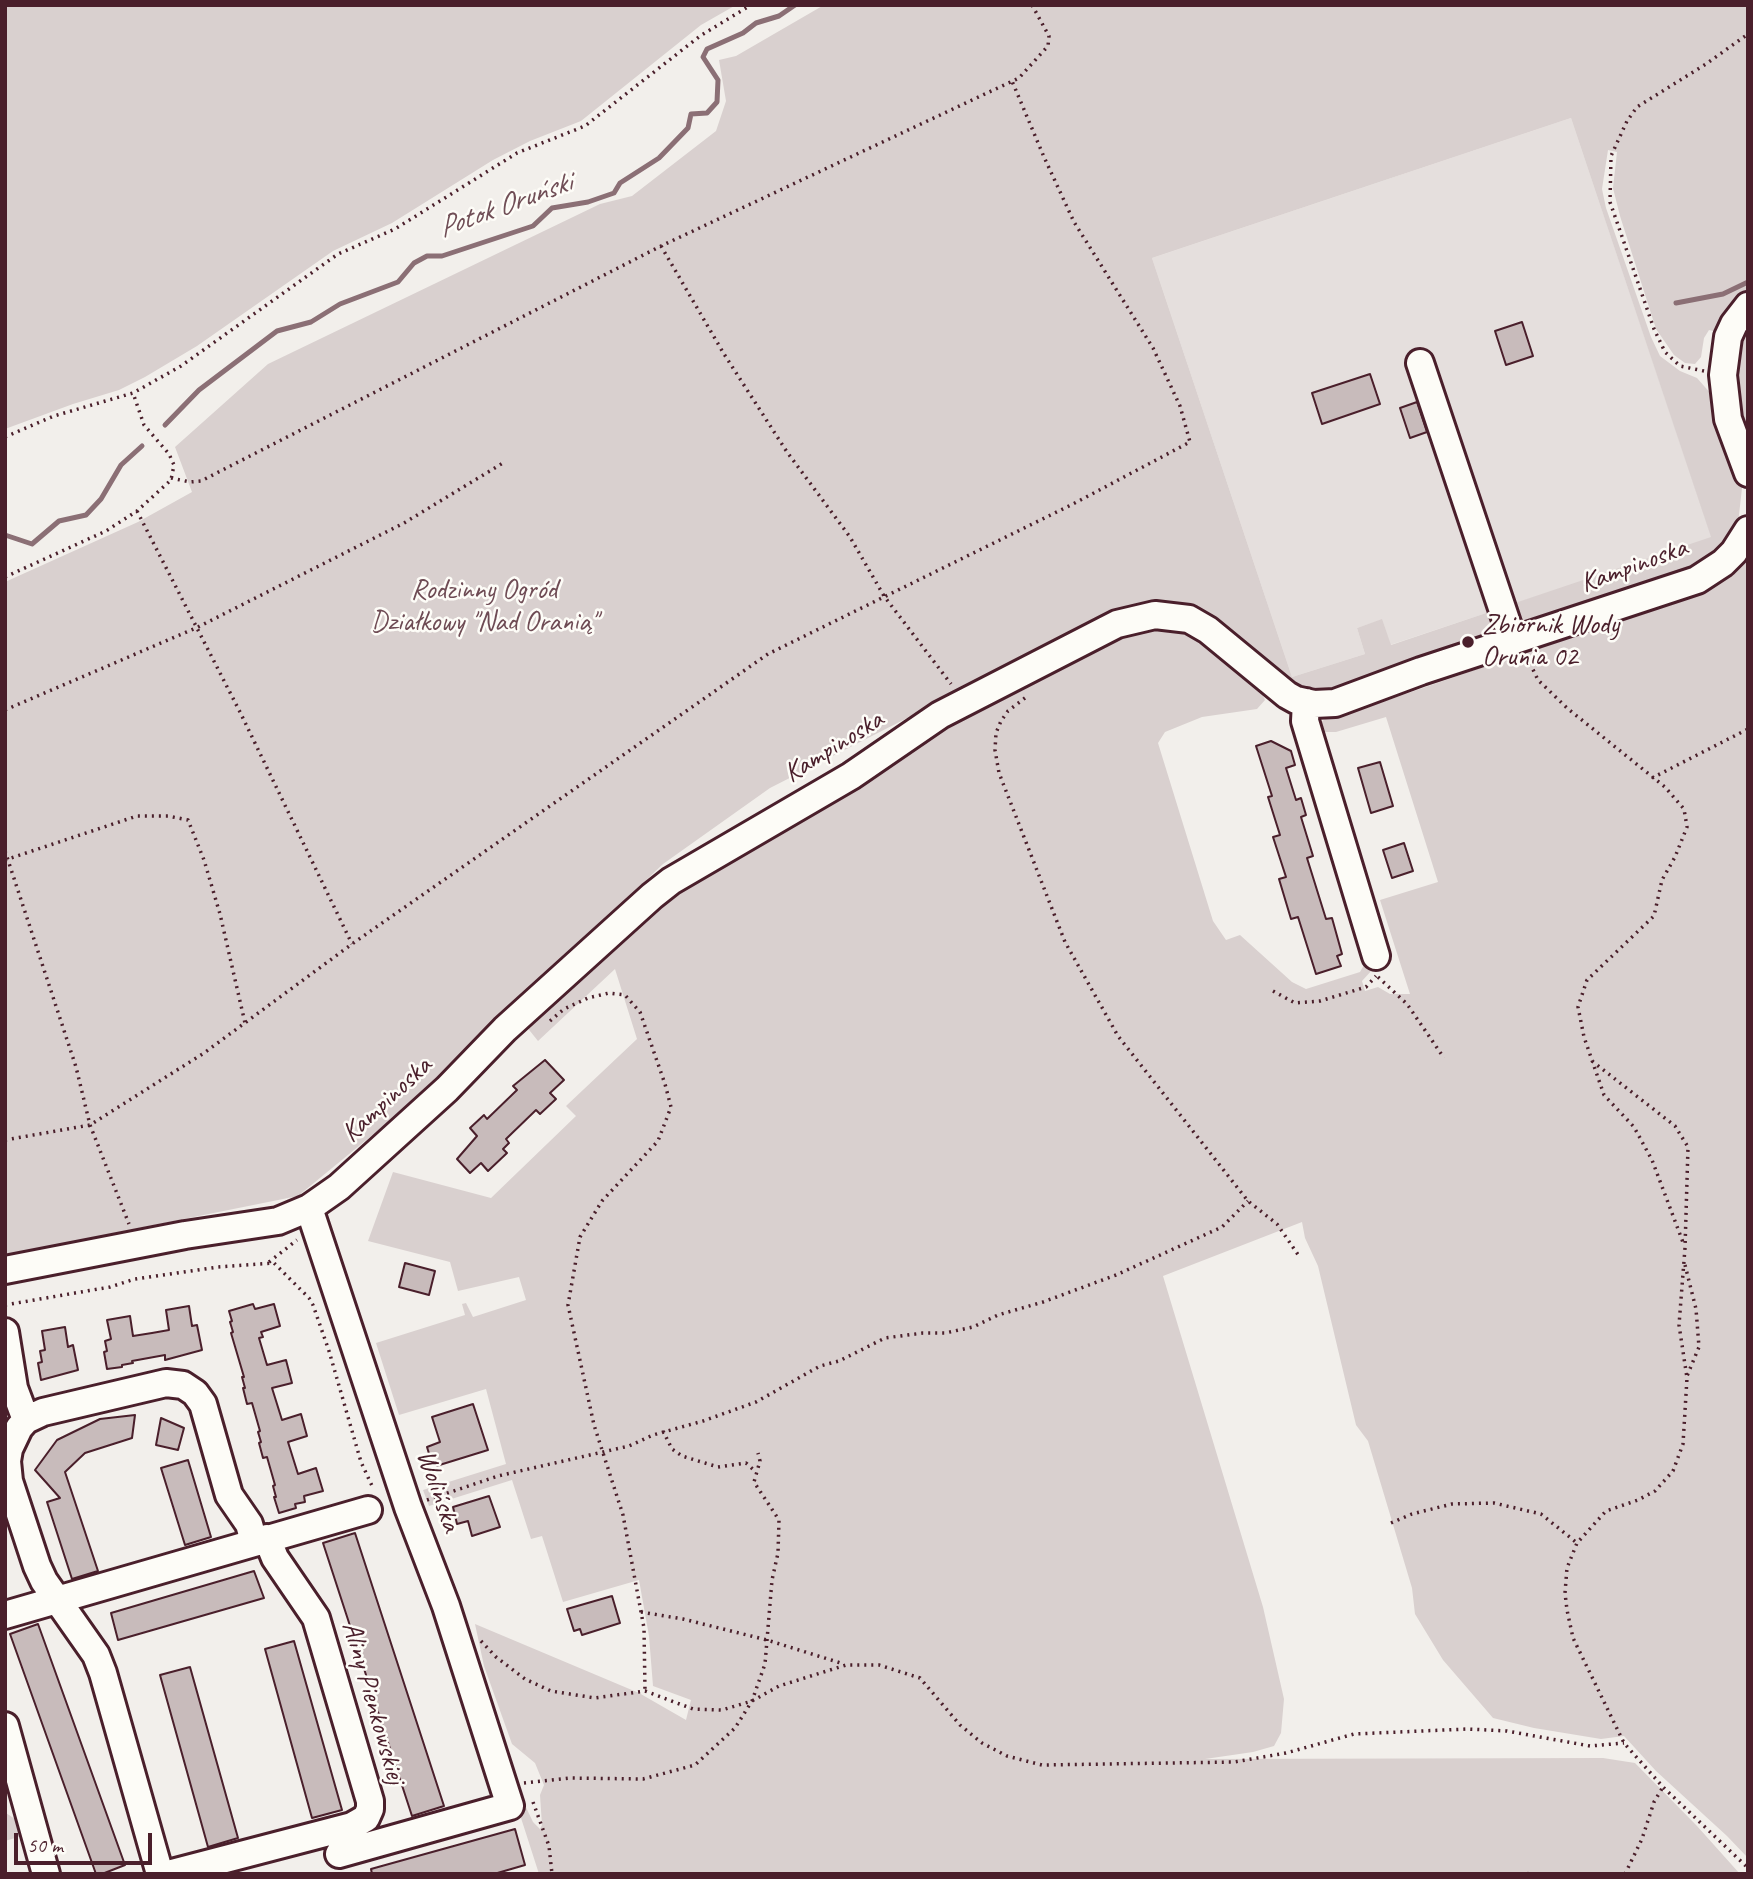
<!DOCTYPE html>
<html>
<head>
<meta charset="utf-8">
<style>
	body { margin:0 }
	#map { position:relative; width:1753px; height:1879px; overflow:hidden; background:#f2efeb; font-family:Caveat,sans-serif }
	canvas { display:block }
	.frame { position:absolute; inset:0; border:7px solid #4a1f2b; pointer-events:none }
	.scale { position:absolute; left:14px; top:1833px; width:138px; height:32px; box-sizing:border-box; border:4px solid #4a1f2b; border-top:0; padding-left:9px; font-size:21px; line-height:24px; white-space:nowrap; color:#4a1f2b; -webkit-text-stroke:5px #fdfcf7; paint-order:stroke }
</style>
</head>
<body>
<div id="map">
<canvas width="1753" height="1879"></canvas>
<div class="frame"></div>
<div class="scale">50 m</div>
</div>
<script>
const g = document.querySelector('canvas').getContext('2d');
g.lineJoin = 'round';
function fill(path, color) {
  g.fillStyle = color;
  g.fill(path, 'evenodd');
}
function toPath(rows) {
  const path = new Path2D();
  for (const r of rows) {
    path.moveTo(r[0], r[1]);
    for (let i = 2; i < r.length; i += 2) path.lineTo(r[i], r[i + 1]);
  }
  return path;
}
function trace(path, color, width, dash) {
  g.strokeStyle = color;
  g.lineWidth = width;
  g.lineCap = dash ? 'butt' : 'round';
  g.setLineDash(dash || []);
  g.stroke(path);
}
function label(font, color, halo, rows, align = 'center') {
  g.font = font + ' Caveat,sans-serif';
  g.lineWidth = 5;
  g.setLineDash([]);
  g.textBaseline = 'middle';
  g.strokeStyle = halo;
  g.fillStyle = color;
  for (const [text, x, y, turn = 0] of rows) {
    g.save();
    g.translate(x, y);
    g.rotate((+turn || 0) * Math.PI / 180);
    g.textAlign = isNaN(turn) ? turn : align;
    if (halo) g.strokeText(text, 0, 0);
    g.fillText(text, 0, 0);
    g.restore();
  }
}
const built = toPath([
	[1571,118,1712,538,1390,645,1381,620,1357,628,1365,654,1292,677,1152,258]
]);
const green = toPath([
	[5,5,736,5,701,25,581,121,530,141,493,160,392,223,333,251,197,346,145,377,119,390,73,404,5,429],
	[824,5,1748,5,1748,294,1727,311,1716,337,1713,331,1709,330,1704,338,1701,357,1695,364,1685,363,1674,355,1656,329,1620,216,1613,188,1617,152,1608,150,1602,189,1606,208,1651,337,1660,356,1680,371,1697,378,1712,395,1718,424,1742,488,1738,524,1731,540,1707,563,1533,624,1515,618,1506,606,1711,537,1571,118,1152,258,1292,677,1365,654,1357,628,1382,619,1391,645,1495,610,1493,630,1485,640,1351,690,1305,694,1180,607,968,687,770,788,663,864,421,1095,298,1196,5,1255,5,582,138,522,192,492,175,447,268,364,600,204,632,196,716,131,726,101,719,60,736,56],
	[1748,325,1748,447,1732,396,1742,332],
	[1748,552,1748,1858,1727,1836,1656,1771,1624,1736,1601,1739,1534,1728,1493,1718,1443,1660,1415,1614,1412,1588,1368,1441,1356,1425,1318,1266,1305,1238,1302,1222,1163,1276,1263,1607,1284,1699,1281,1733,1274,1746,1253,1752,1205,1759,1603,1758,1635,1763,1697,1826,1740,1874,539,1874,513,1793,523,1801,533,1822,540,1829,542,1825,540,1795,544,1785,535,1763,512,1744,484,1666,475,1624,639,1693,686,1720,691,1700,653,1686,649,1636,639,1580,563,1602,542,1536,531,1539,512,1480,429,1506,423,1490,506,1464,486,1389,399,1415,376,1343,465,1315,462,1304,466,1303,473,1317,526,1300,519,1277,458,1291,450,1262,368,1241,393,1172,491,1198,576,1116,566,1106,637,1039,615,969,538,1041,526,1026,629,931,675,894,833,800,956,721,1111,637,1142,628,1177,629,1199,637,1261,691,1265,700,1257,709,1202,717,1165,732,1158,743,1213,921,1226,940,1240,935,1292,982,1306,989,1360,972,1368,958,1373,969,1362,981,1365,991,1378,987,1390,994,1410,994,1380,900,1438,882,1386,717,1336,732,1324,732,1320,723,1325,719,1342,716,1691,595,1726,578],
	[5,1809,6,1813,21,1823,25,1835,5,1841]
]);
const stream = toPath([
	[1676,303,1723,294,1748,282],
	[165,425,199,390,277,331,311,322,340,304,398,282,414,263,427,256,442,256,533,226,552,208,588,202,614,193,620,183,659,158,688,128,691,114,707,113,717,102,718,80,703,57,707,49,743,33,756,23,779,16,795,5],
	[5,535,32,544,59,521,86,515,101,499,121,465,142,446]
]);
const building = toPath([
	[1522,322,1533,356,1506,365,1495,331,1522,322],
	[1370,374,1380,404,1322,424,1312,393,1370,374],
	[1417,402,1427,432,1410,438,1400,408,1417,402],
	[1271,741,1291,751,1295,765,1286,768,1296,800,1301,798,1306,815,1301,817,1313,856,1307,858,1326,919,1332,918,1342,954,1337,956,1341,966,1316,974,1298,917,1291,919,1279,879,1286,877,1273,837,1280,835,1268,797,1272,796,1256,746,1271,741],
	[1380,762,1393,806,1371,813,1358,768,1380,762],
	[1404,843,1413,871,1392,878,1383,850,1404,843],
	[545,1060,564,1080,550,1093,556,1099,540,1114,536,1110,506,1139,509,1143,503,1149,507,1153,488,1171,481,1163,470,1173,457,1159,477,1136,470,1128,484,1115,487,1119,517,1090,513,1086,545,1060],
	[405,1263,435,1271,429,1295,399,1287,405,1263],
	[253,1304,255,1309,274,1304,280,1326,261,1332,263,1337,259,1338,267,1365,286,1360,292,1383,272,1388,282,1420,301,1414,307,1436,288,1442,298,1474,316,1468,323,1491,304,1496,305,1502,295,1504,296,1508,279,1513,274,1497,276,1497,273,1486,275,1485,267,1457,263,1458,259,1443,261,1442,258,1432,260,1431,252,1403,247,1404,243,1388,245,1388,242,1377,244,1377,231,1333,233,1332,230,1322,232,1321,229,1311,253,1304],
	[189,1306,192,1326,197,1325,202,1350,165,1360,165,1355,132,1361,133,1363,122,1365,122,1367,107,1369,104,1352,107,1351,105,1341,111,1339,107,1320,130,1316,133,1336,152,1333,169,1330,166,1310,189,1306],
	[65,1327,68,1347,73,1345,78,1370,41,1380,38,1363,42,1362,40,1351,45,1350,42,1331,65,1327],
	[473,1404,488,1450,433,1467,427,1447,440,1442,432,1417,473,1404],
	[135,1415,132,1438,85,1453,65,1472,98,1571,72,1579,47,1502,60,1498,35,1470,57,1440,100,1419,135,1415],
	[161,1418,184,1428,178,1450,156,1445,161,1418],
	[188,1460,211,1537,185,1545,161,1468,188,1460],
	[489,1496,500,1527,472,1536,468,1521,457,1524,453,1507,489,1496],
	[355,1533,444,1806,412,1816,323,1543,355,1533],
	[254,1571,264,1598,118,1640,111,1613,254,1571],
	[612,1596,620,1623,582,1635,580,1629,574,1631,567,1609,612,1596],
	[38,1624,125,1865,102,1874,96,1874,10,1634,38,1624],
	[294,1641,342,1810,312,1818,265,1649,294,1641],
	[190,1667,238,1838,208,1847,160,1675,190,1667],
	[515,1829,525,1865,494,1874,372,1874,371,1869,515,1829]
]);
const path = toPath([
	[661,246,724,354,787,452,850,537,884,596,951,684],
	[1704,371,1680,366,1665,352,1654,329,1610,202,1611,156,1627,121,1637,107,1706,64,1748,34],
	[5,437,54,416,133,393,181,366,338,254,395,229,517,153,585,126,700,36,751,5],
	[171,478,190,482,201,481,661,246,1019,78,1048,46,1049,36,1032,5],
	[137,511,240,712,352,944],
	[5,577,106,531,137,511,171,480,174,465,169,454,144,425,133,393],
	[1527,657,1538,680,1567,708,1665,787,1684,809,1687,827,1675,857,1662,880,1654,916,1587,980,1578,1007,1584,1037,1604,1095,1634,1127,1652,1160,1684,1245],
	[1025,698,1008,711,1001,721,996,733,995,750,999,773,1065,942,1118,1036,1248,1201,1277,1224,1299,1256],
	[5,710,196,628,404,523,503,463],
	[1652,778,1748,729],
	[5,851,76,1067,90,1125,129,1224],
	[5,860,137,816,168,816,188,820,204,860,220,914,245,1023],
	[1378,977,1407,1004,1444,1058],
	[1273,991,1295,1003,1320,1001,1366,987,1376,976],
	[550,1021,564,1009,588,998,609,993,625,995,640,1012,665,1084,671,1107,658,1141,602,1201,580,1237,568,1305,594,1425,623,1515,644,1628,645,1691],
	[1592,1061,1675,1126,1688,1147,1685,1248,1679,1325,1687,1378,1683,1444,1673,1471,1655,1491,1638,1500,1606,1511,1577,1543,1567,1568,1565,1593,1567,1610,1573,1638,1624,1743,1663,1787,1748,1868],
	[5,1140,90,1125,204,1053,352,944,768,654,1073,504,1190,442,1180,406,1153,348,1074,222,1044,157,1012,81],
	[269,1262,297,1240],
	[1685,1265,1696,1309,1699,1347,1687,1376],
	[5,1305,110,1287,135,1279,218,1267,274,1263,309,1298,313,1305,329,1351,361,1462,373,1488],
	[663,1431,672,1449,682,1456,718,1467,746,1463,756,1472],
	[427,1500,498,1476,629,1446,653,1435,703,1421,756,1402,820,1366,839,1361,885,1338,923,1333,945,1333,973,1327,998,1315,1043,1302,1116,1275,1222,1227,1248,1201],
	[1391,1523,1412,1514,1452,1504,1494,1503,1541,1514,1577,1543],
	[641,1612,683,1619,767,1640,844,1664],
	[481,1641,496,1657,525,1679,551,1691,595,1698,645,1691,693,1709,722,1710,752,1701,779,1686,846,1665,879,1665,920,1678,960,1725,982,1743,1007,1756,1042,1765,1234,1762,1286,1753,1354,1734,1467,1729,1507,1731,1590,1746,1624,1743],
	[524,1783,570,1778,643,1779,695,1765,735,1728,752,1701,765,1664,772,1580,778,1553,779,1520,754,1482,760,1461,758,1453],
	[533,1802,549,1846,552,1874],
	[1529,1874,1530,1869],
	[1625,1874,1642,1839,1654,1802,1663,1787]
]);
const minor = toPath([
	[1748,306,1734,324,1728,337,1723,375,1728,419,1748,473],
	[1420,363,1513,641],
	[1306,702,1305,721,1376,956],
	[309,1208,408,1507,446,1606,510,1806,339,1854],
	[5,1270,185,1235,278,1221,309,1208,339,1187,447,1089,505,1029,652,896,671,881,851,776,940,715,1117,624,1155,615,1189,619,1208,630,1287,695,1296,700,1314,704,1335,703,1421,671,1697,580,1723,563,1734,552,1748,530],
	[5,1332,14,1388,26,1420],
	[5,1615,368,1510],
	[5,1726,46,1874],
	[160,1874,103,1673,96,1655,44,1581,37,1566,9,1481,7,1461,9,1449,19,1428,26,1420,43,1412,166,1383,183,1385,195,1393,203,1404,229,1495,249,1524,254,1542],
	[168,1874,352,1826,366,1818,370,1809,370,1801,316,1618,275,1558,267,1538]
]);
const markers = [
	[1468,642,7,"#4a1f2b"]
];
const streetNames = [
	["Kampinoska",1634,566,-20],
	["Kampinoska",834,747,-32],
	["Kampinoska",387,1100,-43],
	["Wolińska",438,1491,71],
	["Aliny Pienkowskiej",373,1703,74]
];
const parkNames = [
	["Rodzinny Ogród",484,591],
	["Działkowy \"Nad Oranią\"",484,623]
];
const poiNames = [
	["Zbiornik Wody",1482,626],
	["Orunia 02",1482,658]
];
const waterNames = [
	["Potok Oruński",505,206,-20]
];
fill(built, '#e5dfdd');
fill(green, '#d9d0cf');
trace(stream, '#8b6f75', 5);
fill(building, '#c8bbbb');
trace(building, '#4a1f2b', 2);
trace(minor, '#4a1f2b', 32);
trace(path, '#4a1f2b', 3.5, [2, 5]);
trace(minor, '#fdfcf7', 26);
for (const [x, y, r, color] of markers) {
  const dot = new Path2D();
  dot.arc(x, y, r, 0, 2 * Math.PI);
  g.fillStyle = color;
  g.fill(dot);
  trace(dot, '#fdfcf7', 2.5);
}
label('28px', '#4a1f2b', '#fdfcf7', streetNames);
label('28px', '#6e4b54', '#fdfcf7', parkNames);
label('28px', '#4a1f2b', '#fdfcf7', poiNames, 'left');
label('italic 30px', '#704e56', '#fdfcf7', waterNames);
</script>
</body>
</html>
